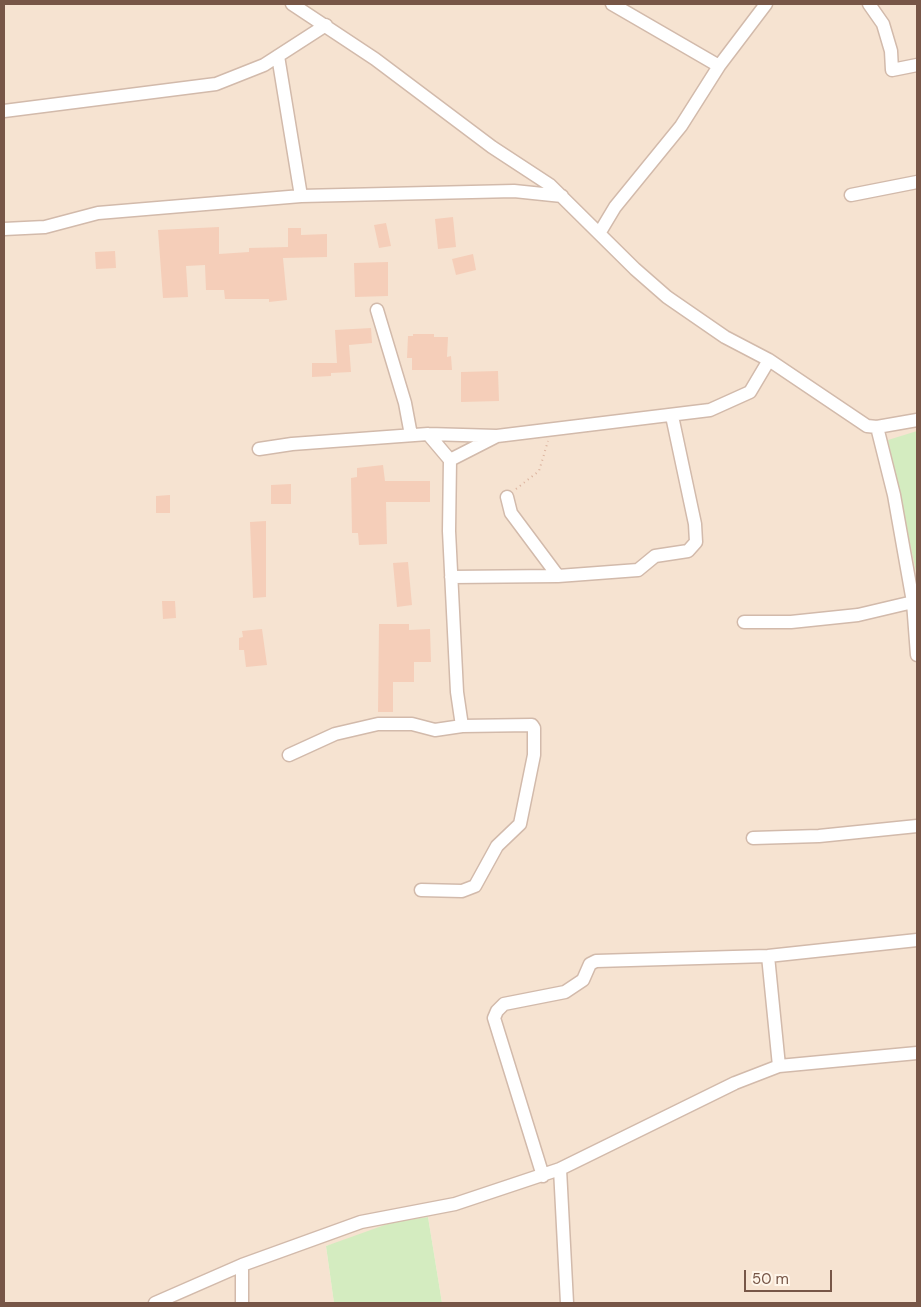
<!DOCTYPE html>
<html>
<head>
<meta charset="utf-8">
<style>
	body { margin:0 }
	#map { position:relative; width:921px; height:1307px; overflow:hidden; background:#fef2e3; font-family:"DM Sans",sans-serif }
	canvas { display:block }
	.frame { position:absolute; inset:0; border:5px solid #775647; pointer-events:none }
	.scale { position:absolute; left:744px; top:1270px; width:88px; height:22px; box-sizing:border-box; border:2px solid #775647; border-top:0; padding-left:6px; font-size:15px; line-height:18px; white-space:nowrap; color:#775647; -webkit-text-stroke:4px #fff6ea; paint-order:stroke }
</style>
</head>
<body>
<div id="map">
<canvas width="921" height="1307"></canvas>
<div class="frame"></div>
<div class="scale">50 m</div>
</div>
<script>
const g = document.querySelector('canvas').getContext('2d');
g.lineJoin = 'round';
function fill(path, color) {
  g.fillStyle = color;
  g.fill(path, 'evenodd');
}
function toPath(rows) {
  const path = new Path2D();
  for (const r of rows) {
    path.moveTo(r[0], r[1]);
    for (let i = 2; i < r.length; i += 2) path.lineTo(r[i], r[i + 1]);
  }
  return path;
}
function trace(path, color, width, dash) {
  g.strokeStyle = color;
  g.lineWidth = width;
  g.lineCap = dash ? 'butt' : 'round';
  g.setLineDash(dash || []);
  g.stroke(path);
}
const residential = toPath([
	[4,4,917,4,917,1303,442,1303,428,1217,326,1246,334,1303,4,1303]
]);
const green = toPath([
	[917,431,917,576,888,440],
	[428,1217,442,1303,334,1303,326,1246,393,1222]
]);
const building = toPath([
	[453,217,456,247,438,249,435,219],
	[386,223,391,246,379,248,374,225],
	[219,227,219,254,249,252,249,248,288,247,288,228,301,228,301,235,327,234,327,257,283,258,287,300,269,302,269,299,225,299,224,290,206,290,205,265,186,266,188,297,163,298,158,230],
	[115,251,116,268,96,269,95,252],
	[473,254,476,270,456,275,452,259],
	[388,262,388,296,355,297,354,263],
	[371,328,372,343,349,345,351,372,331,373,331,376,312,377,312,363,337,363,335,330],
	[413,334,434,334,434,337,448,337,447,357,451,356,452,370,412,370,412,358,407,358,408,336,413,336],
	[498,371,499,401,461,402,461,372],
	[383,465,385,481,430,481,430,502,386,502,387,544,359,545,358,533,352,533,351,478,357,477,357,468],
	[291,484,291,504,271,504,271,485],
	[170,495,170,513,156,513,156,496],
	[266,521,266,597,253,598,250,522],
	[408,562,412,605,397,607,393,563],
	[162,601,175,601,176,618,163,619],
	[379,624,409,624,409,630,430,629,431,662,414,662,414,682,393,682,393,712,378,712],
	[262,629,267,665,246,667,244,650,239,650,239,638,243,637,242,631]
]);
const path = toPath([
	[516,489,539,471,548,441]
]);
const minor = toPath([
	[292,4,375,59,492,147,550,185,635,269,667,297,725,337,769,360,867,426,877,427,917,420],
	[612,4,719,66],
	[869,4,883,24,891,51,892,70,917,65],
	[278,56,301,196],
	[4,111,216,84,264,65,326,25],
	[851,195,917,182],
	[4,229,45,227,98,213,301,196,514,191,562,196],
	[600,232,615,207,681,126,719,66,766,4],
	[377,310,405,403,411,435],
	[877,427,894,495,913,602,917,655],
	[428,434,450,460,449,531,457,692,462,726],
	[259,449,292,444,428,434,497,436,710,410,750,392,769,360],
	[450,460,497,436],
	[507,497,511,513,558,576],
	[451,577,558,576,638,570,655,556,688,551,696,542,695,524,672,416],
	[744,622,791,622,858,615,913,602],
	[289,755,335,734,378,724,412,724,435,730,462,726,532,725,534,728,534,755,520,824,497,846,475,886,462,891,421,890],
	[753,838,819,836,917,826],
	[768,956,779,1066],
	[560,1169,567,1303],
	[543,1176,494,1018,497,1011,504,1004,565,992,583,980,590,964,596,961,768,956,917,940],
	[242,1265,242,1303],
	[155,1303,242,1265,361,1222,455,1204,560,1169,735,1083,779,1066,917,1053]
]);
fill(residential, '#f6e3d1');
fill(green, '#d4ecc0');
fill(building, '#f5ceb9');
trace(minor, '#d2baab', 15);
trace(path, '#dab19c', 2, [1, 4]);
trace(minor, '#fff', 12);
</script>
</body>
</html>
